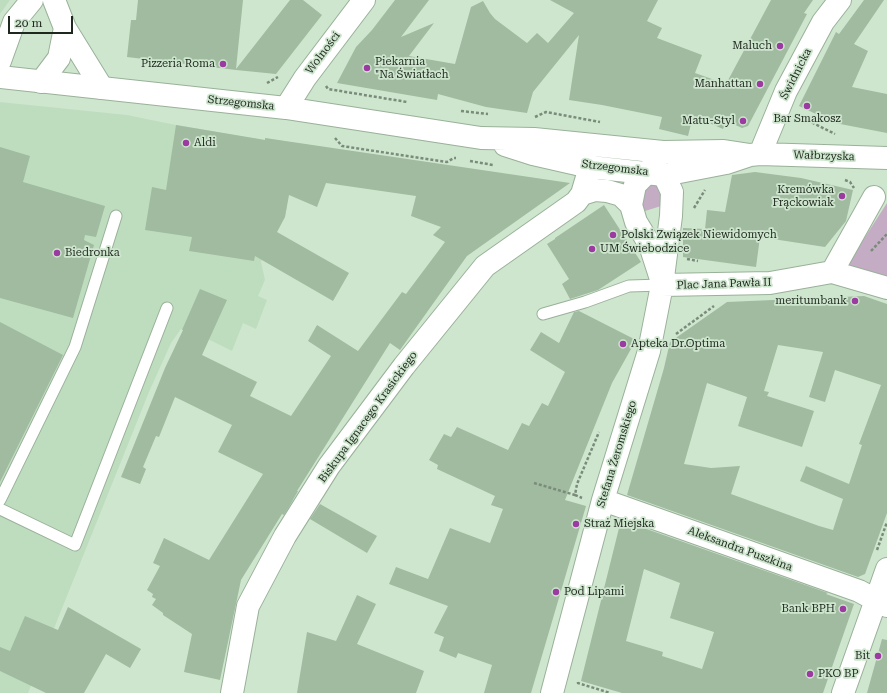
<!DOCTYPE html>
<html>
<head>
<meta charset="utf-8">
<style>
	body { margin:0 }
	#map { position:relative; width:887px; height:693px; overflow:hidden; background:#cee6ce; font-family:"Roboto Serif",serif }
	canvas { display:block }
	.scale { position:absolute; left:8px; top:16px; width:65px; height:18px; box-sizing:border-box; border:2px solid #1f281f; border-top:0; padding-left:5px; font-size:12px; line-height:14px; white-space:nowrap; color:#1f281f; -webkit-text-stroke:3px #cee6ce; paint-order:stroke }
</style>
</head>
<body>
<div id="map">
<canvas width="887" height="693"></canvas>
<div class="scale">20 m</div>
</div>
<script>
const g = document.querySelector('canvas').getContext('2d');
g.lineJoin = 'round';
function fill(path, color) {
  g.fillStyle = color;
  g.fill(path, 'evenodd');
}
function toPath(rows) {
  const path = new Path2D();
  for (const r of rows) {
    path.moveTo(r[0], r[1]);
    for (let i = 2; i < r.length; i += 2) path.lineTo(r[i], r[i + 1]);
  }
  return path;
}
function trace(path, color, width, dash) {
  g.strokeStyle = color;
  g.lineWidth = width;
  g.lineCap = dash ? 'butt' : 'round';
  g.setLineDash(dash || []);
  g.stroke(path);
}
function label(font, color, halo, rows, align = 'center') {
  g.font = font + ' "Roboto Serif",serif';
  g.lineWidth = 3.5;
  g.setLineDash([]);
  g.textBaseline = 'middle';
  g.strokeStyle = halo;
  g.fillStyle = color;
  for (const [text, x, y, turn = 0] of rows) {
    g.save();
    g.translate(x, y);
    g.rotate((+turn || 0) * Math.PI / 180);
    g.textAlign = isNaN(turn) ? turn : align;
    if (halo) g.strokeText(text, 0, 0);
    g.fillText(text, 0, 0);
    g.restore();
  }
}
const built = toPath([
	[0,0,10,0,0,14],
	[0,102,127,115,176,125,265,140,265,138,320,147,290,185,285,217,261,262,265,280,258,296,267,300,256,329,243,323,232,351,212,341,181,329,171,343,149,392,28,693,0,693]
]);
const green = toPath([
	[656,185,660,186,662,189,661,206,645,211,642,205,643,190,650,186],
	[887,203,887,278,847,265]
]);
const building = toPath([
	[138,0,243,0,236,69,290,0,303,0,322,15,276,74,236,70,127,57,131,20,136,20],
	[395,0,429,0,401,37,434,23,409,56,455,64,471,7,483,1,490,13,495,19,527,43,537,33,548,43,574,13,550,0,658,0,647,21,662,28,657,38,702,55,695,73,726,84,771,0,813,0,804,13,807,14,748,126,742,128,727,121,723,129,693,116,688,136,659,129,662,117,602,105,569,100,579,35,533,92,527,113,486,107,438,94,437,100,337,83,356,47,372,30],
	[864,0,884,0,854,44,868,51,852,87,887,94,887,133,835,123,799,106,836,32,839,34],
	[176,125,265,140,265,138,570,183,467,256,400,350,390,343,297,491,298,491,289,507,284,515,282,514,241,580,220,680,184,672,192,634,163,615,163,613,152,605,156,599,152,597,153,594,147,590,160,566,153,563,164,538,209,560,263,474,218,452,232,425,175,397,159,437,156,436,143,467,146,469,140,484,121,477,165,368,183,330,182,330,200,289,227,300,202,355,257,382,250,396,291,416,331,356,308,341,317,325,358,351,402,292,406,294,445,242,433,235,441,227,411,216,416,196,326,183,317,207,289,195,285,217,277,232,349,273,333,301,255,256,254,261,189,251,192,237,145,230,152,187,166,190],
	[0,147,30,156,23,182,105,206,96,237,85,235,84,240,94,245,73,318,0,298],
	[755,172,801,178,853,190,846,221,825,247,760,237,756,267,683,257,683,228,705,229,707,210,725,212,732,175],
	[604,205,641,262,598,290,570,299,562,284,569,279,547,244,555,239,555,238],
	[864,296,887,304,887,513,865,574,858,577,627,495,664,368,670,342,727,302],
	[778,345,823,352,809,397,825,402,835,370,881,385,859,444,862,445,849,484,806,466,800,481,843,499,833,530,819,526,731,494,740,466,711,468,684,464,707,383,747,397,738,426,802,447,814,411,767,396,769,392,764,391],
	[579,311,636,340,612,383,565,500,586,506,531,693,484,693,492,665,458,653,456,658,439,651,444,637,434,633,448,606,389,584,396,567,428,579,450,528,490,543,503,509,491,505,495,496,437,469,438,465,429,460,444,434,451,437,457,427,508,450,522,423,529,426,542,403,548,406,565,372,530,350,541,332,559,343,574,312],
	[0,322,63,355,0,482],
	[320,504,377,536,367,553,310,519],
	[621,520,828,593,826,594,854,604,823,693,622,693,581,681],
	[644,569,680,583,670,618,714,632,702,669,662,656,663,652,626,641],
	[357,595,376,604,357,644,424,671,416,693,297,693,307,632,336,641],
	[68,607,141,649,130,668,106,654,84,693,46,693,0,671,0,647,10,651,25,616,58,630],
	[882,639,887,640,887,693,867,693]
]);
const path = toPath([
	[267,83,278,77],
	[326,86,328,89,407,102],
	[461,111,488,114],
	[799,115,801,117,835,134],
	[535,117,546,112,600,122],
	[335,138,342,146,447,162,454,158,456,158],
	[470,161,493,165],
	[845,180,850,182,854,188],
	[694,208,705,190],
	[871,251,887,234],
	[687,259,698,261],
	[676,334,714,306],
	[534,483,575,495,577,484,599,432],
	[575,495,582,498],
	[877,550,887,522],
	[578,682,578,683,610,693]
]);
const lane = toPath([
	[543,314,585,302,629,286,662,285],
	[0,500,75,347,116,216],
	[0,509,75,545,167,308]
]);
const street = toPath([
	[54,0,65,28,102,88],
	[0,61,14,22,32,0],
	[41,82,59,58,65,28],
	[656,162,648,172,635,185,631,205,636,222,650,245,660,276],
	[582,194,595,190,607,191,621,195,631,205],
	[832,272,874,197],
	[662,285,770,283,832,272,887,288],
	[603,500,859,591,887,606],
	[232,693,248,606,285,536,329,466,404,366,485,266,576,202,582,194,590,167,579,151],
	[552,693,603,500,649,351,662,285,671,216,672,192,664,175],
	[843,693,887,569]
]);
const secondary = toPath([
	[0,77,286,108,481,138,534,139,663,152,724,151,750,155],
	[286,108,305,78,364,0],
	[505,145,533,154,590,167,664,175,726,163,750,155,760,154,887,158],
	[760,154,786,91,823,22,840,0]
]);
const markers = [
	[780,46,4,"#9b3aa1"],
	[223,64,4,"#9b3aa1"],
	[367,68,4,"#9b3aa1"],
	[760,84,4,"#9b3aa1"],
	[807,106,4,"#9b3aa1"],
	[743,121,4,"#9b3aa1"],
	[186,143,4,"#9b3aa1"],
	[842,196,4,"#9b3aa1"],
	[613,235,4,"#9b3aa1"],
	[592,249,4,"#9b3aa1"],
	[57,253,4,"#9b3aa1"],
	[855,301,4,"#9b3aa1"],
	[623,344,4,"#9b3aa1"],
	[576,524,4,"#9b3aa1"],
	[556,592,4,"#9b3aa1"],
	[843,609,4,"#9b3aa1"],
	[878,656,4,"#9b3aa1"],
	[810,674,4,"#9b3aa1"]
];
const poiNames = [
	["Maluch",772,46,"right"],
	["Piekarnia",375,62],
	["\"Na Światłach",375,75],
	["Pizzeria Roma",215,64,"right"],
	["Manhattan",752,84,"right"],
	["Bar Smakosz",807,119,"center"],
	["Matu-Styl",735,121,"right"],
	["Aldi",194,143],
	["Kremówka",834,190,"right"],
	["Frąckowiak",834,203,"right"],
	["Polski Związek Niewidomych",621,235],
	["UM Świebodzice",600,249],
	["Biedronka",65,253],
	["meritumbank",847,301,"right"],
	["Apteka Dr.Optima",631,344],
	["Straż Miejska",584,524],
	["Pod Lipami",564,592],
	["Bank BPH",835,609,"right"],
	["Bit",870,656,"right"],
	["PKO BP",818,674]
];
const streetNames = [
	["Wolności",323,53,-53],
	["Świdnicka",796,74,-63],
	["Strzegomska",241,103,6],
	["Wałbrzyska",824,156,2],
	["Strzegomska",615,168,7],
	["Plac Jana Pawła II",724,284,-2],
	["Biskupa Ignacego Krasickiego",368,417,-54],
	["Stefana Żeromskiego",617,454,-73],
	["Aleksandra Puszkina",740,549,20]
];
fill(built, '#beddbf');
fill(green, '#c3acc4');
fill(building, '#a0bba0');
trace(lane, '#99b199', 13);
trace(street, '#99b199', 24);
trace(secondary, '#99b199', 24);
trace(path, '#7a8b7a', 2.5, [3, 2]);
trace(lane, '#fff', 11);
trace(street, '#fff', 22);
trace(secondary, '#fff', 22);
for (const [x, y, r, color] of markers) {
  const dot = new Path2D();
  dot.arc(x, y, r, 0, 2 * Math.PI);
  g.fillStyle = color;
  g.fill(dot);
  trace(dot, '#cee6ce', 1.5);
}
label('11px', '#1f281f', '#cee6ce', poiNames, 'left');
label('11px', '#1f281f', '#cee6ce', streetNames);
</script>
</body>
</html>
